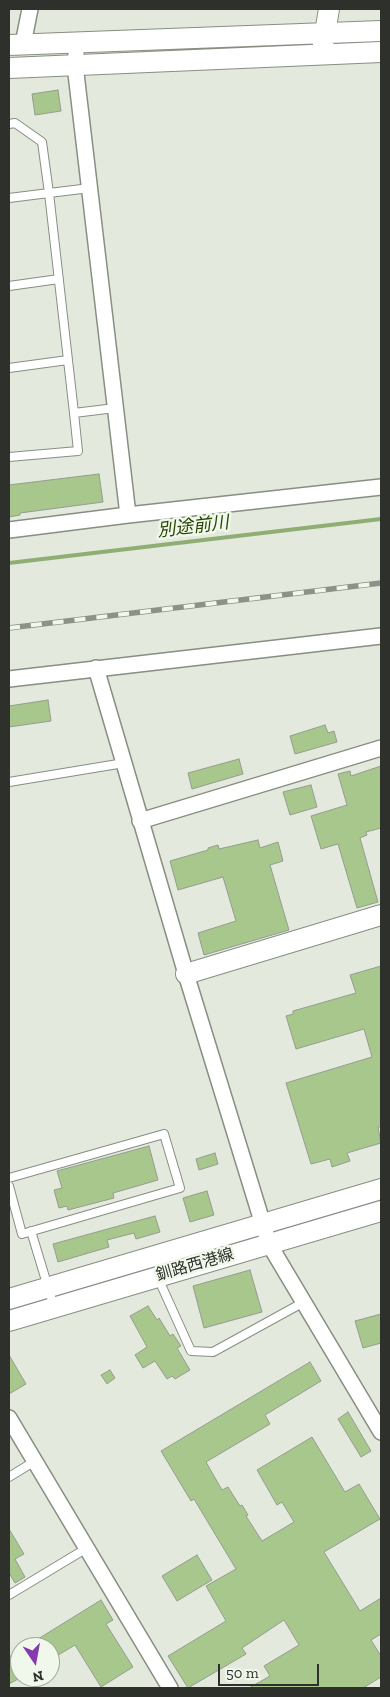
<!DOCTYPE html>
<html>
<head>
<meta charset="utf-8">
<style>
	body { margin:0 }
	#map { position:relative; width:390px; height:1697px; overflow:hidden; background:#e3eadd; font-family:"Zilla Slab",serif }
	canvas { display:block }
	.frame { position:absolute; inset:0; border:10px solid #2d302b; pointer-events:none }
	.north { position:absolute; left:10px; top:1637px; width:50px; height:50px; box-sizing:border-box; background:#f0f7eb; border:1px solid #a2a79e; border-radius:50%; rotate:168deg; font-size:14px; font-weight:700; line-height:20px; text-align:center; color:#2d302b }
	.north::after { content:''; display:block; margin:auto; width:18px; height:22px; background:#853bad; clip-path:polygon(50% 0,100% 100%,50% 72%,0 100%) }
	.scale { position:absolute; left:218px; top:1664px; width:101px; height:22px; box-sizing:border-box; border:2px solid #2d302b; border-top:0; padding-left:6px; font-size:15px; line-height:18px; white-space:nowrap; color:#2d302b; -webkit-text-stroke:4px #f0f7eb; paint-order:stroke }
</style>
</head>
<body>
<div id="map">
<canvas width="390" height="1697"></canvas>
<div class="frame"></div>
<div class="north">N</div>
<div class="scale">50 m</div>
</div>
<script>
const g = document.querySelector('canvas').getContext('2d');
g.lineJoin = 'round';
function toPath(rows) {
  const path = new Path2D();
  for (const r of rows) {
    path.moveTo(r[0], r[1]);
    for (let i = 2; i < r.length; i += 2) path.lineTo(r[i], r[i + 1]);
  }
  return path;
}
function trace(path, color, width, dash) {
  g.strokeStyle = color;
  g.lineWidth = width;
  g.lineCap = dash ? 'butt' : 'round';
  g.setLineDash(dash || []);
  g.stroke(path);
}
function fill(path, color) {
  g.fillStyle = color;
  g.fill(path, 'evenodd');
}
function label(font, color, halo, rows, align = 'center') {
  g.font = font + ' "Zilla Slab","Noto Sans JP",serif';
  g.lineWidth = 5;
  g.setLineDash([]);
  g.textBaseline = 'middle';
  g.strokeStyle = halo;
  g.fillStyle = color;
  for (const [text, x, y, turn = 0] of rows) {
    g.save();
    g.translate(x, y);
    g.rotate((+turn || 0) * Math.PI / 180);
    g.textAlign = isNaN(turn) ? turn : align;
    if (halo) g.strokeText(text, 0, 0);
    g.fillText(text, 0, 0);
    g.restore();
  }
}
const stream = toPath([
	[9,563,381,519]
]);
const building = toPath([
	[58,90,61,111,35,115,32,94,58,90],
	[99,474,103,502,20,513,20,515,9,517,9,485,99,474],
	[48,700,51,721,9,727,9,706,48,700],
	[325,725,328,733,334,731,337,742,295,754,290,736,325,725],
	[239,759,243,774,192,789,188,773,239,759],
	[381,766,381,828,366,832,367,835,360,838,378,902,357,908,338,844,321,849,311,816,347,805,338,774,350,771,351,776,381,766],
	[311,785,317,807,290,815,283,792,311,785],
	[258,840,260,848,278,842,283,861,270,865,289,930,204,955,198,933,236,921,223,877,178,890,170,861,208,850,208,848,218,845,219,849,258,840],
	[381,966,381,1127,378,1127,381,1143,347,1153,350,1161,332,1167,330,1159,311,1164,286,1083,372,1057,364,1029,296,1049,286,1016,293,1014,293,1011,356,993,350,975,381,966],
	[149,1146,158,1180,113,1193,114,1198,68,1210,67,1206,59,1208,54,1190,62,1188,57,1171,149,1146],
	[215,1153,218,1164,199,1170,196,1159,215,1153],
	[207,1191,214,1215,190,1222,183,1198,207,1191],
	[155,1216,160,1232,136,1239,134,1233,107,1240,109,1247,58,1262,53,1244,155,1216],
	[250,1270,262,1312,204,1328,193,1286,250,1270],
	[148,1306,157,1320,159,1318,170,1336,173,1334,181,1346,177,1348,190,1370,175,1379,172,1376,167,1379,155,1361,143,1368,135,1355,147,1347,130,1316,148,1306],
	[381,1314,381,1343,363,1348,355,1321,381,1314],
	[9,1355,26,1384,9,1394,9,1355],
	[310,1362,321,1381,265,1415,270,1424,206,1462,222,1490,228,1487,240,1506,242,1505,248,1515,246,1516,262,1541,294,1522,282,1502,277,1505,257,1470,312,1437,345,1492,359,1484,380,1519,324,1552,360,1611,381,1598,381,1634,371,1640,381,1656,381,1677,363,1688,249,1688,270,1676,264,1666,299,1645,284,1620,242,1648,246,1654,188,1688,168,1656,226,1621,206,1586,236,1569,194,1499,191,1501,161,1451,310,1362],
	[110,1370,115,1378,107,1384,101,1375,110,1370],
	[348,1412,371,1451,361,1457,338,1419,348,1412],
	[9,1529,24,1554,15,1559,25,1577,15,1583,9,1573,9,1529],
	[197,1555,212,1580,177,1601,162,1576,197,1555],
	[101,1600,113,1620,106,1624,133,1667,101,1687,75,1645,50,1660,50,1647,25,1647,101,1600],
	[20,1650,20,1678,9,1684,9,1657,20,1650]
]);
const lane = toPath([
	[9,124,15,123,42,142,49,193,9,198],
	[90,188,49,193,74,413,115,408],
	[9,286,59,279],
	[9,368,68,360],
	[9,457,78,451,74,413],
	[9,782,124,763],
	[9,1178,164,1134,180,1188,22,1234,9,1186],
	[31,1231,54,1307],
	[158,1278,191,1351,213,1352,304,1302],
	[9,1477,35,1461],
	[9,1595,87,1548]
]);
const street = toPath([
	[77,42,75,65,128,515],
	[23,44,30,9],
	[9,530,128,515,381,487],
	[96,668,186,974,269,1244,381,1432],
	[9,679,381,636],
	[140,821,381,748],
	[9,1418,170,1688]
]);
const secondary = toPath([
	[9,45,381,31],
	[323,45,329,9],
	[9,68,381,52],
	[186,974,381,915],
	[9,1299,381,1189],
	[9,1321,381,1211]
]);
const rail = toPath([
	[9,628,381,583]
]);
const streetNames = [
	["釧路西港線",195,1265,-16]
];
const waterNames = [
	["別途前川",193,527,-7]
];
trace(stream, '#8eae74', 4);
fill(building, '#a7c78c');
trace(building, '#959c90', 1);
trace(lane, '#878e82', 10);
trace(street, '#878e82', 18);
trace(secondary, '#878e82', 22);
trace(lane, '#fff', 8);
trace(street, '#fff', 15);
trace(secondary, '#fff', 20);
trace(rail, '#8d9289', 5.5);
trace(rail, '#f0f7eb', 4, [11]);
label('16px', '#2d302b', '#f0f7eb', streetNames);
label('italic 18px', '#294504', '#f0f7eb', waterNames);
</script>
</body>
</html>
